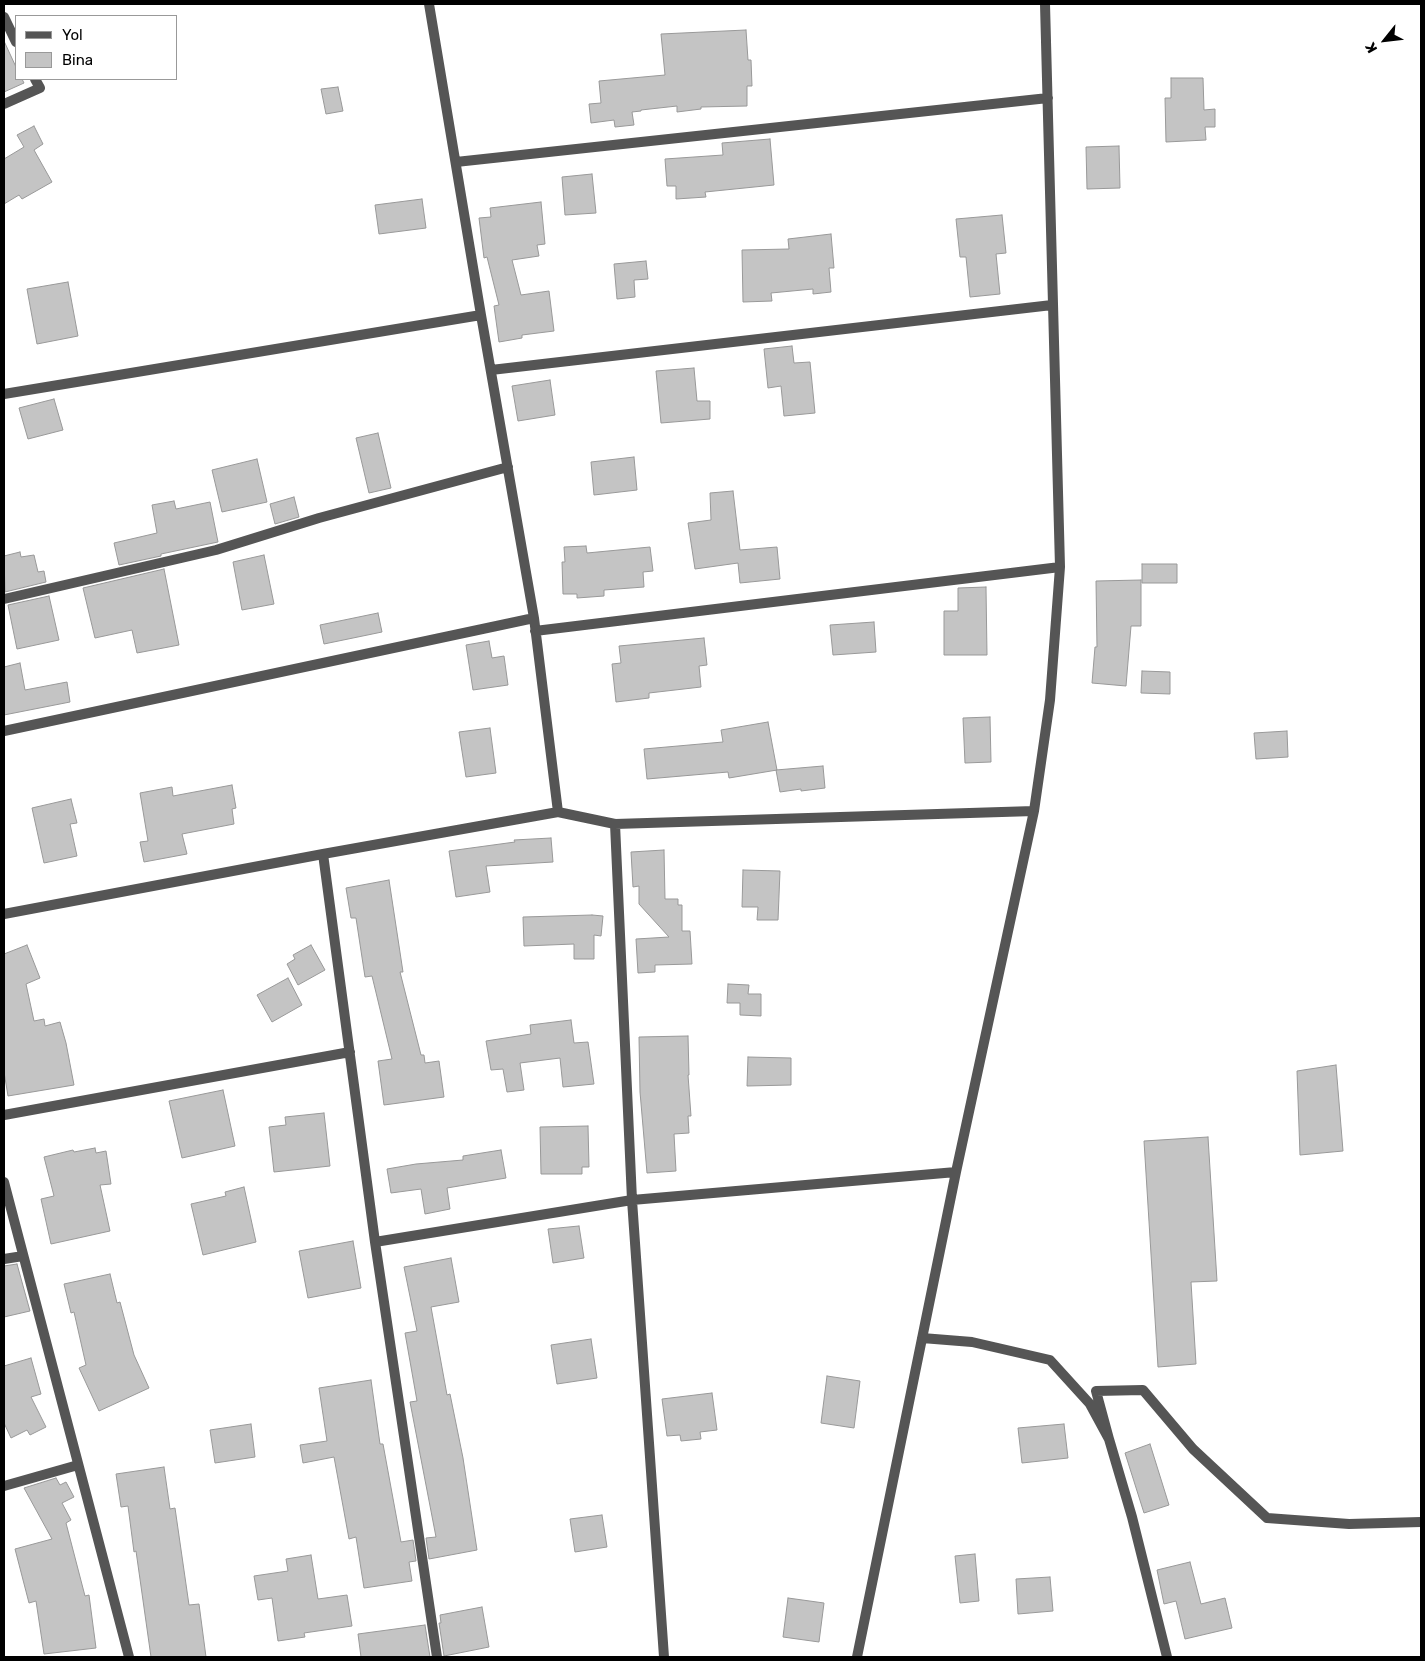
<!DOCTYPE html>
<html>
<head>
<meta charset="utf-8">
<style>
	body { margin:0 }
	#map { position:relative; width:1425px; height:1661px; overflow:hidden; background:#fff; font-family:Rubik,sans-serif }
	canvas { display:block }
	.frame { position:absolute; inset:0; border:5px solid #000; pointer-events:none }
	.legend { position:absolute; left:15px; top:15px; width:162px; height:65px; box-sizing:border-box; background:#fff; border:1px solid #999; margin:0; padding:6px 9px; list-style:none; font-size:15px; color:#000 }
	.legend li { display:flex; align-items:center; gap:10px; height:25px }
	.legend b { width:25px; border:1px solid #999 }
	.north { position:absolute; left:1360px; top:15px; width:50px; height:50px; -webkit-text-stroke:4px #fff; paint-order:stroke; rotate:241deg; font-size:14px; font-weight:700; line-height:20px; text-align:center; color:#000 }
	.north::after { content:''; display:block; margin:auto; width:18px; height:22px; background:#000; clip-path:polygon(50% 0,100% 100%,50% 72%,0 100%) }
</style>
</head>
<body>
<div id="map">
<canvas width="1425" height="1661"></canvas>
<div class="frame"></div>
<ul class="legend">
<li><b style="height:6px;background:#555"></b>Yol</li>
<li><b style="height:14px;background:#c4c4c4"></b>Bina</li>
</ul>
<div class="north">K</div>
</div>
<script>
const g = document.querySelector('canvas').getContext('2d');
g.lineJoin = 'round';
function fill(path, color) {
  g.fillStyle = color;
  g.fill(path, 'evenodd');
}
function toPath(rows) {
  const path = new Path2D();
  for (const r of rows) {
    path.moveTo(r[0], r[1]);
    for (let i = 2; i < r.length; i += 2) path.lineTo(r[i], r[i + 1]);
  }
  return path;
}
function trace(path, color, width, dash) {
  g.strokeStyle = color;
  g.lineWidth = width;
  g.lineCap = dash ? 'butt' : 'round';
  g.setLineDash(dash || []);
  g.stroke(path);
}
const building = toPath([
	[746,30,748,60,751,60,752,86,747,86,747,106,701,107,701,109,677,112,677,106,641,110,641,111,632,112,634,125,615,127,614,120,591,123,589,104,601,103,599,81,665,75,661,34,746,30],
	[4,41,16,67,16,79,22,79,24,83,4,92,4,41],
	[1171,78,1203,78,1204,110,1215,109,1215,127,1205,127,1206,140,1166,142,1165,98,1171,98,1171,78],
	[338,87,343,111,326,114,321,89,338,87],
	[34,126,43,144,34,150,52,182,22,199,19,195,4,204,4,159,24,147,17,135,34,126],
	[770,139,774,185,705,192,706,197,676,199,676,186,667,186,665,159,723,155,722,143,770,139],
	[1119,146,1120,188,1087,189,1086,147,1119,146],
	[592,174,596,213,565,215,562,177,592,174],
	[422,199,426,228,379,234,375,205,422,199],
	[541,202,545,244,537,245,539,256,512,260,521,295,549,291,554,331,522,335,522,338,499,342,494,306,499,305,487,257,484,258,479,218,491,217,490,208,541,202],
	[1002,215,1006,253,996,254,1000,294,970,297,966,257,960,257,956,219,1002,215],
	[831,234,834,268,829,268,831,292,813,294,813,289,771,293,772,301,743,302,742,250,789,249,788,239,831,234],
	[646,261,648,279,634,280,635,297,617,299,614,264,646,261],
	[68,282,78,336,37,344,27,289,68,282],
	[792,346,794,363,810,362,815,413,784,416,781,386,768,388,764,349,792,346],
	[694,368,697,401,710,401,710,419,661,423,656,371,694,368],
	[550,380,555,415,518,421,512,386,550,380],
	[54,399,63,430,28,439,19,408,54,399],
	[378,433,391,488,369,493,356,438,378,433],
	[634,457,637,490,594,495,591,462,634,457],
	[257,459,267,502,222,512,212,470,257,459],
	[733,491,740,550,777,547,780,579,740,583,738,563,695,569,688,523,711,520,710,493,733,491],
	[294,497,299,517,275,524,270,504,294,497],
	[174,501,176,509,210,502,218,542,161,554,161,556,119,565,114,543,157,533,152,505,174,501],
	[586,546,587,553,650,547,653,571,643,572,644,587,604,590,604,596,577,598,577,594,563,594,562,562,565,562,564,547,586,546],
	[20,552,21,557,34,555,38,572,44,571,46,582,5,592,4,556,20,552],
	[264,555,274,604,242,610,233,562,264,555],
	[1142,564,1177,564,1177,583,1142,583,1142,564],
	[164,569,179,645,137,653,132,630,95,638,83,588,164,569],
	[1141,580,1141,626,1131,626,1126,686,1092,683,1095,647,1097,647,1096,581,1141,580],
	[986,587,987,655,944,655,944,611,958,611,958,588,986,587],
	[49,596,59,640,17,649,8,605,49,596],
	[378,613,382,632,324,644,320,625,378,613],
	[874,622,876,652,833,655,830,625,874,622],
	[704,638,707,665,699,666,701,687,649,693,649,698,616,702,612,664,621,663,619,646,704,638],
	[489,641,492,658,504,656,508,685,473,690,466,645,489,641],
	[20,663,25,690,67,682,70,702,4,715,4,667,20,663],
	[1142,671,1170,672,1170,694,1141,693,1142,671],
	[990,717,991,762,965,763,963,718,990,717],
	[768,722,777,770,729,778,728,772,647,779,644,749,723,742,721,730,768,722],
	[490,728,496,773,466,777,459,732,490,728],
	[1287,731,1288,757,1256,759,1254,733,1287,731],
	[823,766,825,788,801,791,801,789,780,792,776,770,823,766],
	[232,785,236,808,232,809,234,824,182,834,187,854,144,862,140,842,148,841,140,793,172,787,173,796,232,785],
	[71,799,77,823,70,824,77,856,44,863,32,808,71,799],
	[551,838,553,862,486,866,490,892,456,897,449,851,515,842,514,840,551,838],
	[664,850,665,899,678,899,678,905,682,905,682,931,690,931,692,964,655,965,655,972,638,973,636,939,669,937,639,904,639,886,633,887,631,852,664,850],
	[743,870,780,871,778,920,757,920,758,907,742,907,743,870],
	[389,880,403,972,400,972,421,1055,424,1055,425,1063,439,1061,444,1097,384,1105,378,1061,392,1059,372,976,365,977,356,918,351,918,346,888,389,880],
	[592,915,603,916,601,936,594,935,594,959,574,959,574,944,524,946,523,917,592,915],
	[27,945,40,978,26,984,34,1021,44,1019,45,1026,60,1022,66,1043,74,1085,8,1096,4,1072,4,954,27,945],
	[311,945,325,970,298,985,287,964,295,959,293,955,311,945],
	[288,978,302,1005,272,1022,257,995,288,978],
	[728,984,749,985,748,994,761,994,761,1016,740,1015,740,1003,727,1003,728,984],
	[571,1020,574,1043,588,1042,594,1084,563,1087,560,1058,520,1063,524,1090,507,1092,503,1069,491,1070,486,1041,531,1034,530,1025,571,1020],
	[688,1036,689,1075,688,1075,691,1116,688,1116,689,1133,674,1134,676,1171,647,1173,640,1092,639,1037,688,1036],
	[748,1057,791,1058,791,1085,747,1086,748,1057],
	[1336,1065,1343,1151,1300,1155,1297,1071,1336,1065],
	[223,1090,235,1146,182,1158,169,1101,223,1090],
	[324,1113,330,1166,274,1172,269,1127,286,1125,285,1117,324,1113],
	[588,1126,589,1167,582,1167,582,1174,541,1174,540,1127,588,1126],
	[1208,1137,1217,1281,1191,1282,1196,1364,1158,1367,1144,1141,1208,1137],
	[95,1148,96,1153,106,1151,111,1184,100,1185,110,1231,51,1244,41,1199,54,1196,44,1157,73,1150,74,1152,95,1148],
	[501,1150,506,1178,447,1188,450,1209,425,1214,421,1189,391,1193,387,1169,416,1164,463,1160,463,1156,501,1150],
	[244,1187,256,1242,203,1255,191,1204,226,1196,225,1192,244,1187],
	[579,1226,584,1258,553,1263,548,1229,579,1226],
	[353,1241,361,1288,308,1298,299,1251,353,1241],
	[451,1258,459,1302,431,1307,447,1395,450,1394,463,1458,477,1550,429,1559,426,1538,436,1537,410,1402,417,1401,405,1333,417,1331,404,1267,451,1258],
	[17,1264,30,1311,4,1317,4,1266,17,1264],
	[110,1274,117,1303,120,1302,134,1355,149,1388,99,1411,79,1368,86,1365,74,1312,71,1313,64,1284,110,1274],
	[591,1339,597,1378,557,1384,551,1345,591,1339],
	[31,1358,41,1394,31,1397,46,1427,30,1435,27,1430,11,1438,4,1423,4,1366,31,1358],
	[827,1376,860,1381,854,1428,821,1423,827,1376],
	[371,1380,380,1444,383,1444,401,1542,413,1540,416,1561,409,1562,412,1581,364,1588,356,1537,349,1539,334,1457,303,1463,300,1445,327,1441,319,1388,371,1380],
	[712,1393,717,1430,700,1432,701,1439,681,1441,680,1435,667,1436,662,1399,712,1393],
	[251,1424,255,1457,215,1463,210,1430,251,1424],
	[1064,1424,1068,1458,1022,1463,1018,1428,1064,1424],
	[1150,1444,1169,1505,1144,1513,1125,1453,1150,1444],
	[164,1467,170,1509,175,1508,189,1605,199,1604,206,1657,151,1657,136,1551,134,1552,128,1506,121,1507,116,1474,164,1467],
	[56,1478,60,1485,66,1482,74,1497,62,1503,71,1520,66,1523,85,1596,89,1595,96,1648,44,1654,36,1601,29,1603,15,1549,52,1539,24,1488,56,1478],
	[602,1515,607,1547,575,1552,570,1519,602,1515],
	[975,1554,979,1601,960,1603,955,1556,975,1554],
	[311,1555,318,1599,347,1595,352,1626,304,1633,305,1637,278,1641,272,1598,258,1600,254,1576,288,1571,286,1559,311,1555],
	[1190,1562,1201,1604,1225,1598,1232,1628,1185,1639,1176,1601,1164,1604,1157,1570,1190,1562],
	[1050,1577,1053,1611,1018,1614,1016,1579,1050,1577],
	[788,1598,824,1603,819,1642,783,1637,788,1598],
	[482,1607,489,1647,444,1656,439,1623,441,1623,440,1615,482,1607],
	[425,1625,430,1657,361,1657,358,1634,425,1625]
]);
const minor = toPath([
	[429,4,481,315,534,618,558,812],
	[4,17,16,42],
	[4,104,40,88,35,79],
	[456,162,1048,98],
	[491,370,1052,305],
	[4,394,481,315],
	[4,599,216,550,319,518,508,467],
	[535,631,1060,567],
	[4,731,534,618],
	[615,824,632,1200,664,1657],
	[323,854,375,1242,437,1657],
	[4,914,323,854,558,812,615,824,1034,811],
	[4,1115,350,1052],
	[4,1182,129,1657],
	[375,1242,632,1200,956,1172],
	[4,1259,23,1256],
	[922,1338,972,1342,1050,1360,1090,1404,1109,1439,1096,1391,1143,1390,1193,1449,1267,1518,1349,1524,1421,1522],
	[1109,1439,1132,1517,1167,1657],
	[4,1486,78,1465],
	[857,1657,956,1172,1034,811,1050,700,1060,567,1045,4]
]);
fill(building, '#c4c4c4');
trace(building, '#999', 1);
trace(minor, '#555', 10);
</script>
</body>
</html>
